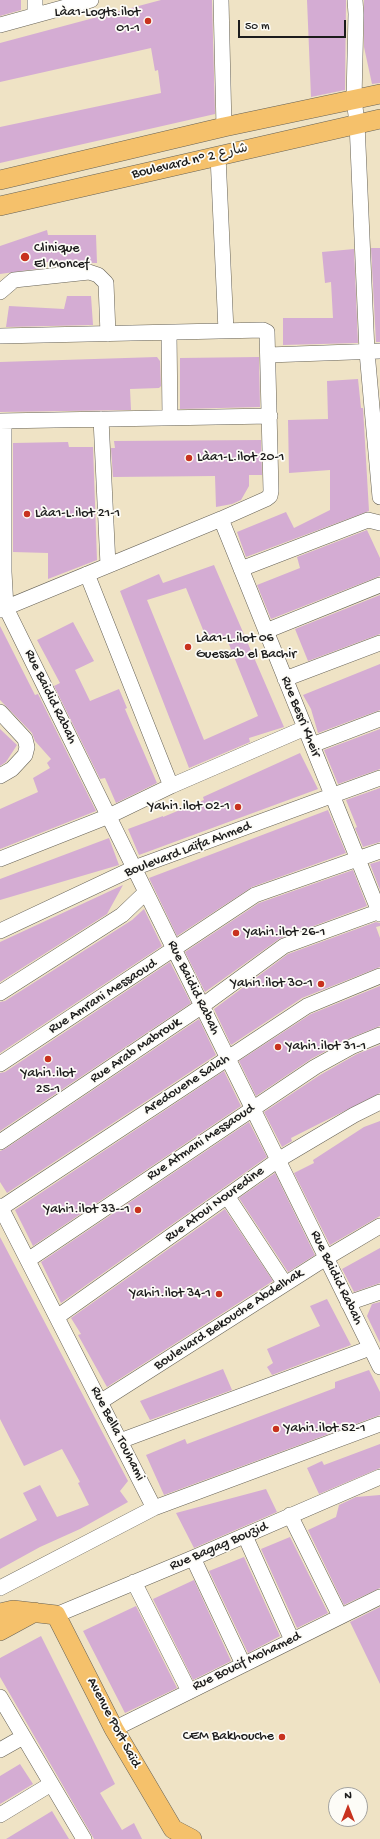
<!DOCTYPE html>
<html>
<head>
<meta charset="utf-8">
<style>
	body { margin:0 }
	#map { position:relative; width:380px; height:1839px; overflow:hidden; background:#efe3c5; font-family:"Gochi Hand",sans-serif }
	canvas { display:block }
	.north { position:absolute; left:328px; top:1787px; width:40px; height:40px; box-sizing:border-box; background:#fdfcf7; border:1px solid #a3a29f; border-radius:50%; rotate:0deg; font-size:11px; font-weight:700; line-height:16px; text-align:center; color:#1c1c1c }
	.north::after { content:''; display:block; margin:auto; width:14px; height:18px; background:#c8321e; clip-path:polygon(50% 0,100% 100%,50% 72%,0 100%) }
	.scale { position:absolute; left:238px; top:20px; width:108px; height:18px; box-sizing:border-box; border:2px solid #1c1c1c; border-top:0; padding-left:5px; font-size:12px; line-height:14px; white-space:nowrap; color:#1c1c1c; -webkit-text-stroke:3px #fdfcf7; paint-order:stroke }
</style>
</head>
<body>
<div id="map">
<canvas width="380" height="1839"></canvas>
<div class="north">N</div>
<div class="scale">50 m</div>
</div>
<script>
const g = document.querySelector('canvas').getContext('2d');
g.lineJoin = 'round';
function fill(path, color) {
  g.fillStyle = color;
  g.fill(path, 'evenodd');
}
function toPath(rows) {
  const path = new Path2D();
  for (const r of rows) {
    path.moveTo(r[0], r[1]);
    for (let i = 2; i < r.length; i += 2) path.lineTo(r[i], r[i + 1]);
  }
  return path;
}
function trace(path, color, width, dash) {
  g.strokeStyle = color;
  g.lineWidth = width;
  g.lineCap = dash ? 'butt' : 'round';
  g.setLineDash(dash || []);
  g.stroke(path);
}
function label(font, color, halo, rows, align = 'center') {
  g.font = font + ' "Gochi Hand","Playpen Sans Arabic",sans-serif';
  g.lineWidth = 3.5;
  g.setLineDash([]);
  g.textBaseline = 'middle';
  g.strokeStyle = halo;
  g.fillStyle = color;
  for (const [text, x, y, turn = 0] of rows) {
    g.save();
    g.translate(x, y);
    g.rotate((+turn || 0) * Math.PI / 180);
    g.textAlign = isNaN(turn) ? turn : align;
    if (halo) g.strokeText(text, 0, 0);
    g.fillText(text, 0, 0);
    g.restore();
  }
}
const building = toPath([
	[0,0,21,0,21,10,0,16],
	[161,0,212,0,215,114,0,163,0,127,161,93,158,70,155,71,151,48,0,82,0,43],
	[307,0,346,0,345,90,311,97],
	[364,0,380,0,380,83,372,84,364,47],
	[47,230,48,235,96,235,97,263,45,262,44,268,0,274,0,246],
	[371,248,380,248,380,342,376,342],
	[354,249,358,343,283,345,283,318,333,318,331,282,325,283,322,252],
	[67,296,91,296,93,325,6,327,9,306,64,309],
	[157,357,160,361,161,386,159,388,130,389,131,410,0,412,0,362],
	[259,357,260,407,180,409,180,358],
	[358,379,361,408,363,408,369,511,246,557,237,532,286,512,294,528,330,510,330,470,289,473,288,420,328,419,327,381],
	[261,440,262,475,249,475,249,486,241,500,232,504,216,507,215,476,113,477,111,448,115,448,114,441],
	[68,442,69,447,93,447,97,560,48,579,48,553,13,552,13,443],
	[367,530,380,558,380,576,271,619,257,585,300,568,297,557],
	[214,565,284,727,249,738,250,742,189,768,120,591,159,574,163,583],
	[186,588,208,642,226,637,258,716,204,740,147,600],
	[380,595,380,634,308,661,295,629],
	[73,622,94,661,75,670,90,701,119,689,127,708,125,709,157,783,116,803,105,778,100,779,54,686,60,683,37,640],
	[0,626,35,695,38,694,96,811,0,849,0,809,38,792,33,778,50,768,47,763,51,759,35,741,32,733,0,700],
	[380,664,380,710,318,733,311,709,303,695],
	[0,729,17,745,6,762,0,766],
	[380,729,380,769,338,784,324,750],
	[300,753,318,789,139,855,128,829,163,816,163,817,204,800,203,797],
	[380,788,380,842,363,847,355,828,357,827,346,800],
	[328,810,346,853,252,887,177,936,149,878],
	[109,838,119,865,0,900,0,879],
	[380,861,380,890,370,864],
	[353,870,367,906,279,939,205,992,185,952,259,903],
	[123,885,107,914,0,982,0,942],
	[144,909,162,946,0,1053,0,1002,5,1001,132,920],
	[376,922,380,923,380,926,376,927,380,938,380,967,302,998,231,1045,214,1009,288,954],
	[170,962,191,1003,0,1131,0,1073,5,1072],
	[380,986,380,1026,350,1038,311,1059,256,1096,239,1061,311,1014],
	[199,1019,216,1055,7,1193,0,1182,0,1151,5,1149],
	[380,1045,380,1093,291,1138,292,1141,282,1147,264,1112,320,1075,357,1054],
	[224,1071,241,1106,33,1246,15,1210],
	[380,1121,380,1216,330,1245,294,1173,314,1163,313,1160,364,1127],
	[249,1122,267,1157,61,1303,41,1262],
	[275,1173,315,1255,288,1272,239,1198],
	[225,1209,273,1281,107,1387,78,1335,81,1334,71,1318],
	[0,1237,128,1481,120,1491,128,1502,80,1529,40,1547,0,1569,0,1539,37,1520,23,1493,40,1485,57,1517,89,1505,78,1483,80,1482,62,1449,24,1466,0,1419],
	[380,1248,380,1283,354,1292,342,1269],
	[327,1299,351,1345,272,1375,267,1367,273,1363,267,1349,320,1326,310,1306],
	[380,1302,380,1343,367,1316,372,1304],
	[223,1369,232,1390,150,1420,140,1401],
	[369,1370,380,1392,380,1415,164,1495,146,1455,185,1439,187,1444,335,1388,335,1382],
	[380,1444,380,1468,319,1494,307,1468,322,1461,324,1465],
	[266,1489,277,1512,194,1548,176,1513],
	[380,1495,380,1588,344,1605,308,1530,336,1517,339,1505,356,1497],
	[290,1537,328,1613,297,1628,261,1549],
	[244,1557,280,1636,248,1653,209,1571],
	[194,1580,231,1661,193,1680,153,1599],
	[136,1606,177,1688,125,1713,83,1631],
	[380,1607,380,1684,350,1622],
	[41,1636,115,1784,100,1793,122,1830,134,1823,142,1839,94,1839,0,1677,0,1658],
	[20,1764,33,1784,0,1804,0,1776],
	[52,1811,69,1839,6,1839]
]);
const minor = toPath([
	[221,0,224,127],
	[355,0,356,14,354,99,357,123,367,352,380,497],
	[35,15,35,0],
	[0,25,91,0],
	[218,156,226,331],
	[0,292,14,280,89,272,98,275,106,283,108,334],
	[169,333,170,418],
	[0,336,263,330,267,332,271,491,270,496,266,499,221,519,0,610],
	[268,355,380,351],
	[101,419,108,565],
	[0,421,270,416],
	[4,421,4,572,6,608,380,1367],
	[221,519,380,914],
	[241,569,368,520,380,523],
	[87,574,171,786],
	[266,631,380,585],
	[285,679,380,643],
	[0,712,25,739,27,747,25,755,12,769,0,776],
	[312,745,380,719],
	[0,859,109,816,171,786,305,728],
	[0,931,134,868,380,778],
	[0,993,122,915,146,892],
	[0,1064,255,895,380,851],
	[0,1142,202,1006,284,946,380,911],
	[227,1196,285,1284],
	[0,1206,154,1508,0,1588],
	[1,1208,307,1006,380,976],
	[28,1260,315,1067,353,1046,380,1035],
	[348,1303,380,1292],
	[57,1317,278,1160,354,1115,380,1102],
	[100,1402,326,1258,380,1226],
	[120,1441,370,1348],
	[154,1508,380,1424],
	[290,1515,340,1616],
	[245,1536,292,1640],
	[193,1558,243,1664],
	[134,1582,189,1691],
	[56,1615,193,1558,380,1477],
	[0,1697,84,1839],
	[114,1729,380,1597],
	[0,1750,23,1737],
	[0,1815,51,1784]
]);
const major = toPath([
	[0,180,224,127,380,94],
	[0,206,380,119],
	[0,1613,13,1610,56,1615,114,1729,173,1829,192,1839],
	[0,1631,35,1612]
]);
const markers = [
	[148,21,4,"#c8321e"],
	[25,257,5,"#c8321e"],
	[189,458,4,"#c8321e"],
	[27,514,4,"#c8321e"],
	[188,647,4,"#c8321e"],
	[238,807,4,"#c8321e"],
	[236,933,4,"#c8321e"],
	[321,984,4,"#c8321e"],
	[278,1047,4,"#c8321e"],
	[48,1059,4,"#c8321e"],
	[138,1210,4,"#c8321e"],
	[219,1294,4,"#c8321e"],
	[276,1429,4,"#c8321e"],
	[282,1737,4,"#c8321e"]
];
const poiNames = [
	["Làa1-Logts.ilot",140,13,"right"],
	["01-1",140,29,"right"],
	["Clinique",34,249],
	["El Moncef",34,265],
	["Làa1-L.ilot 20-1",197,458],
	["Làa1-L.ilot 21-1",35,514],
	["Làa1-L.ilot 06",196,639],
	["Guessab el Bachir",196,655],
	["Yahi1.ilot 02-1",230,807,"right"],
	["Yahi1.ilot 26-1",244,933],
	["Yahi1.ilot 30-1",313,984,"right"],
	["Yahi1.ilot 31-1",286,1047],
	["Yahi1.ilot",48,1074,"center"],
	["25-1",48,1090,"center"],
	["Yahi1.ilot 33--1",130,1210,"right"],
	["Yahi1.ilot 34-1",211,1294,"right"],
	["Yahi1.ilot 52-1",284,1429],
	["CEM Bakhouche",274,1737,"right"]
];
const streetNames = [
	["Boulevard n° شارع 2",190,162,-13],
	["Rue Baidid Rabah",50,697,64],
	["Rue Besri Kheir",300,717,68],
	["Boulevard Laïfa Ahmed",188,850,-21],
	["Rue Baidid Rabah",193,988,64],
	["Rue Amrani Messaoud",103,997,-33],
	["Rue Arab Mabrouk",136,1051,-34],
	["Aredouene Salah",187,1085,-33],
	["Rue Atmani Messaoud",201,1143,-34],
	["Rue Atoui Nouredine",215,1205,-36],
	["Rue Baidid Rabah",336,1278,64],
	["Boulevard Bekouche Abdelhak",229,1320,-33],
	["Rue Bella Touhami",117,1434,63],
	["Rue Bagag Bouzid",219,1547,-23],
	["Rue Boucif Mohamed",247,1662,-26],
	["Avenue Port Saïd",113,1723,62]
];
fill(building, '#d4acd3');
trace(minor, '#666257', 16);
trace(major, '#666257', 20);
trace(minor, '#fff', 15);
trace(major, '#f5c16b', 19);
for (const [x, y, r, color] of markers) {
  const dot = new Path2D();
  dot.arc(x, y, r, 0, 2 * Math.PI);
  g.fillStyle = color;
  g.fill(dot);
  trace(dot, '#fdfcf7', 1.5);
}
label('14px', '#1c1c1c', '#fdfcf7', poiNames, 'left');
label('14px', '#1c1c1c', '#fdfcf7', streetNames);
</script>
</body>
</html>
